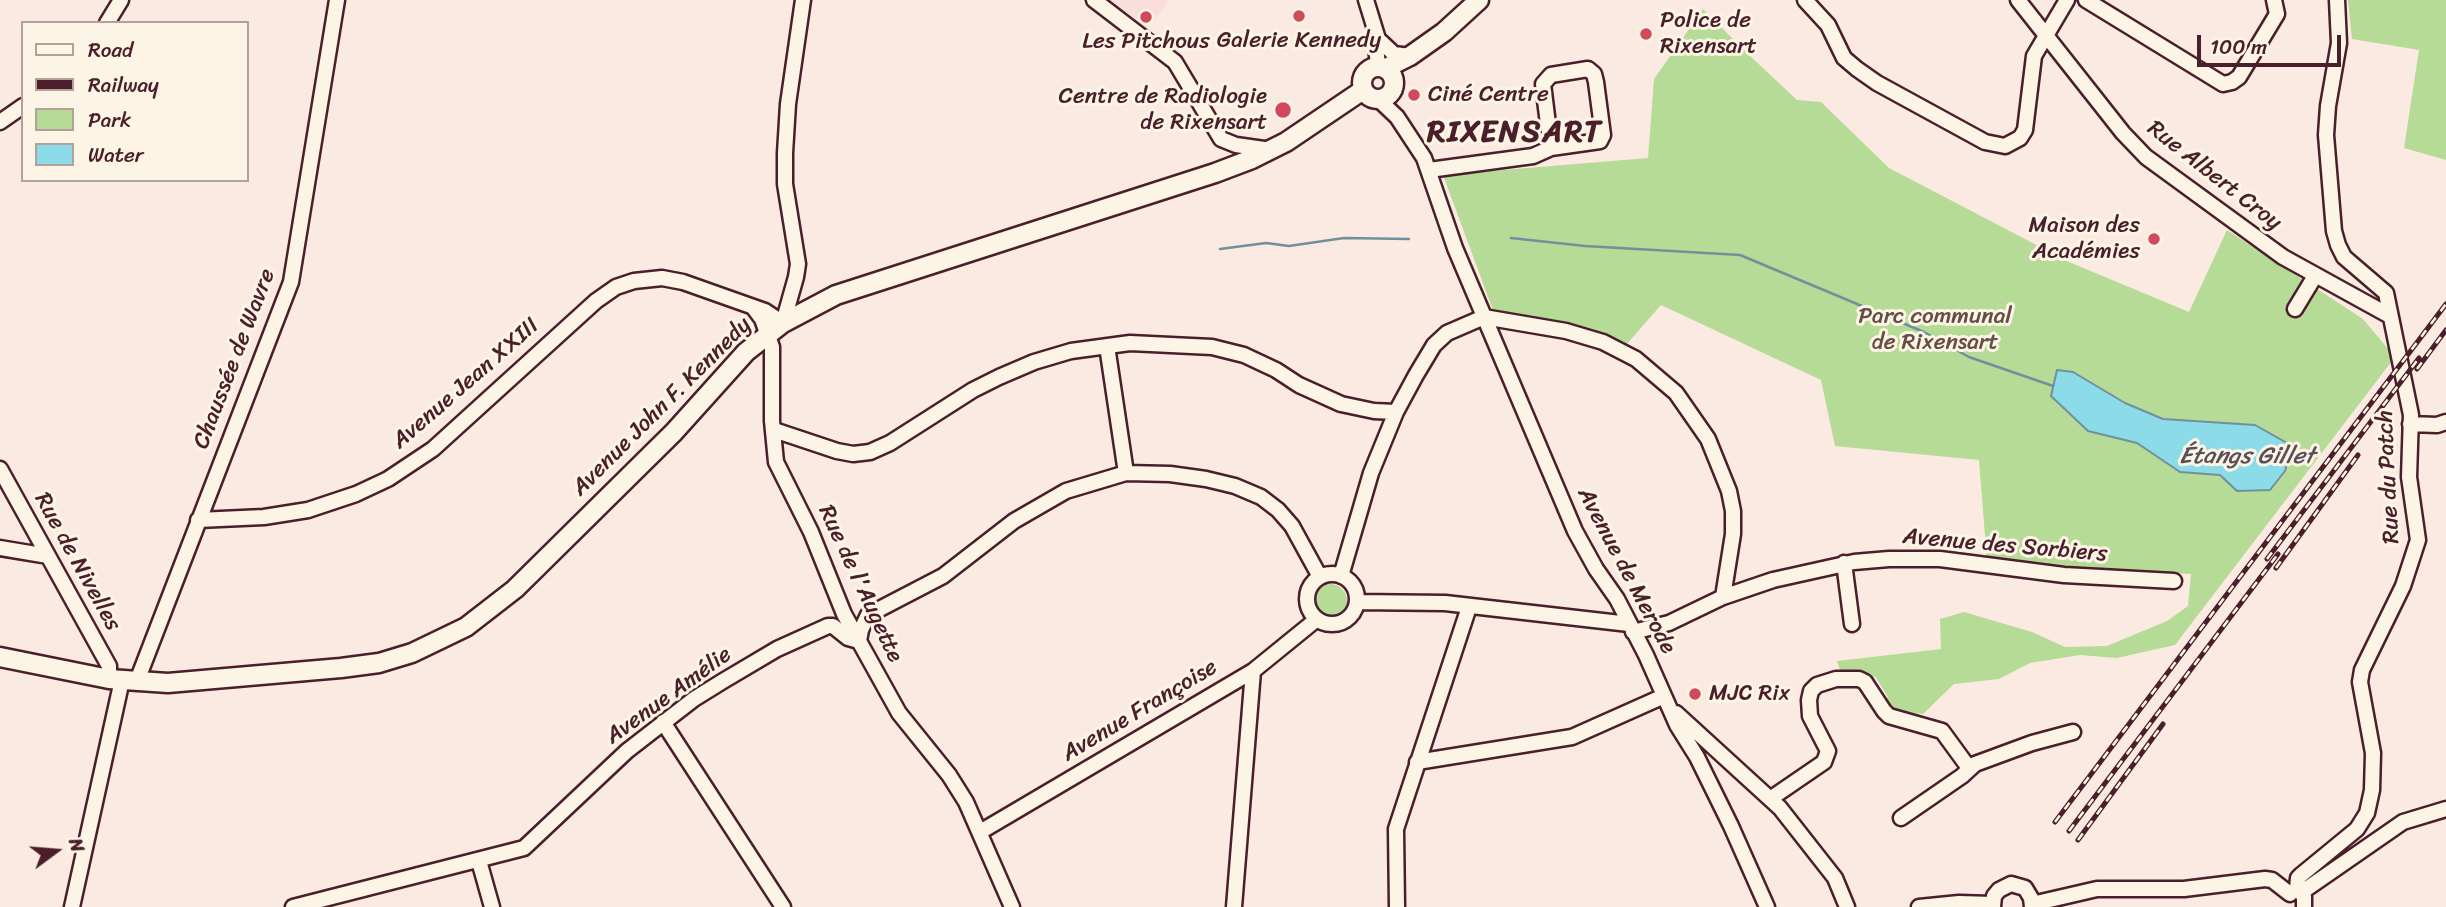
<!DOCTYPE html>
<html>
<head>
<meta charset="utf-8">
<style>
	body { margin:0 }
	#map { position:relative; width:2446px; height:907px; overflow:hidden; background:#fbeae1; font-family:Sriracha,sans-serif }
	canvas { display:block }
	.legend { position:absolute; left:21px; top:21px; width:228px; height:161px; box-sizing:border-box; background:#fcf5e5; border:2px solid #b59f9b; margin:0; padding:9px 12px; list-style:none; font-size:21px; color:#4a1f2b }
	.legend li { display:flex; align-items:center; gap:14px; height:35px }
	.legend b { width:35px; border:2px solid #b59f9b }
	.north { position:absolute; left:21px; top:816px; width:70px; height:70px; -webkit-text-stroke:5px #fcf5e5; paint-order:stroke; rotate:74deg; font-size:19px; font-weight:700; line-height:28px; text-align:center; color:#4a1f2b }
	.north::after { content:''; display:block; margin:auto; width:24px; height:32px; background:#4a1f2b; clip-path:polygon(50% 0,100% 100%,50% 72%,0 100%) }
	.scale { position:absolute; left:2197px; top:35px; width:144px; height:32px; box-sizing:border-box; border:4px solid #4a1f2b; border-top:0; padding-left:9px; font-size:21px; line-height:24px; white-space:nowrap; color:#4a1f2b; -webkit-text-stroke:5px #fcf5e5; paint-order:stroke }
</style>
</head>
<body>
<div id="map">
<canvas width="2446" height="907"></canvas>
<ul class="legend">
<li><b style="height:9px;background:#fcf5e5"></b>Road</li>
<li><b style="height:9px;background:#4a1f2b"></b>Railway</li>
<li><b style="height:19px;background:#b5db97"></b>Park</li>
<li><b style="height:19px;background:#8bdbe8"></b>Water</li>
</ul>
<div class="north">N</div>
<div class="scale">100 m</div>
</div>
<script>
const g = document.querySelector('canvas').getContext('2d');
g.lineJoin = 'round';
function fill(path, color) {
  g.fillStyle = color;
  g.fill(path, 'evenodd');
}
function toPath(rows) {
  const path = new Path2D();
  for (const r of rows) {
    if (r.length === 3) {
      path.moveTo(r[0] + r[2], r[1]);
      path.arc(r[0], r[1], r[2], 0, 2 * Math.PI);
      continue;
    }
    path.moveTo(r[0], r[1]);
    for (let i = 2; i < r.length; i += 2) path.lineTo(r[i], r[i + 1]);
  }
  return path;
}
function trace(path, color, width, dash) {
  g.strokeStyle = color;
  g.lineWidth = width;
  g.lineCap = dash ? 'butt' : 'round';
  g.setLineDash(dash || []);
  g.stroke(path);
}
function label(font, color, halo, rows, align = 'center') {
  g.font = font + ' Sriracha,sans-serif';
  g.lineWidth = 6;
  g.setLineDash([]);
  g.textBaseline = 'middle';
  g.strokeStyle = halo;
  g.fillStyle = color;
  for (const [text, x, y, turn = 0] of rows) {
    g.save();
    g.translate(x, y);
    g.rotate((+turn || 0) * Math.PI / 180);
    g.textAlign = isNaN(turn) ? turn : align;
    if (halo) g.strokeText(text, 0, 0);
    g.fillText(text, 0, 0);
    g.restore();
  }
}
const built = toPath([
	[1103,0,1169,0,1153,22,1146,26,1127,12,1112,7]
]);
const green = toPath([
	[2348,0,2446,0,2446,160,2404,148,2419,50,2352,39],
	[1703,9,1749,55,1797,100,1821,102,1889,168,2069,262,2189,312,2227,230,2363,319,2395,357,2175,645,2117,658,2080,655,2030,663,1999,679,1954,684,1923,714,1889,710,1882,701,1888,697,1875,676,1868,680,1862,672,1840,670,1837,661,1941,649,1940,619,1964,612,2032,632,2065,647,2107,646,2167,621,2188,606,2191,574,1987,561,1979,460,1835,446,1821,380,1661,305,1626,345,1562,323,1494,313,1443,175,1648,158,1654,79],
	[2057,370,2073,372,2125,403,2163,419,2255,425,2287,443,2291,450,2270,490,2237,491,2220,475,2180,472,2137,443,2088,431,2051,396],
	[1330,601,17]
]);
const water = toPath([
	[2057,370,2073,372,2125,403,2163,419,2255,425,2287,443,2291,450,2285,471,2270,490,2237,491,2220,475,2180,472,2137,443,2088,431,2051,396,2057,370]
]);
const stream = toPath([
	[1511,238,1585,246,1740,255,1924,332,1969,357,2053,386],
	[1220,249,1266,243,1289,246,1344,238,1409,239]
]);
const minor = toPath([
	[1094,0,1175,62,1221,139,1236,145,1271,150],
	[1366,0,1378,39,1376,46,1378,66],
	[1805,0,1828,25,1844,58,1857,69,1877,83,1985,142,2005,146,2020,138,2025,130,2034,56,2067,0],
	[2018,0,2123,133,2146,157,2283,257,2390,316],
	[2086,0,2223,84,2232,82,2239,77,2277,14,2274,0],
	[107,23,121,0],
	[1378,39,1394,54,1410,56],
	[1378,99,1397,117,1424,158,1455,248,1575,531,1596,569,1617,599,1646,655,1677,725,1697,757,1731,826,1767,907],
	[0,122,23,106],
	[1429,170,1533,156,1551,148,1600,141,1603,135,1596,82,1594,74,1588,69,1551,75,1543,84,1551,148],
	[753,307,762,319,772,347,772,421,776,462,811,532,844,614,899,713,949,775,966,802,1012,907],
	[2295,309,2315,276],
	[1107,346,1126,473],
	[2410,424,2437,425,2446,422],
	[774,430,837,451,853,454,870,452,890,443,973,390,999,377,1034,362,1071,351,1130,343,1212,347,1244,355,1276,370,1299,385,1341,404,1374,411,1396,412],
	[0,469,109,666,109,679],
	[198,520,264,517,308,510,356,494,388,479,433,449,596,301,616,287,634,281,662,278,683,282,765,311,783,323,796,277,798,264,785,184,785,153,788,104,803,0],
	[0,548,48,556],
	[1844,563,1852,624],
	[1332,599,25],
	[1341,576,1371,473,1396,412,1416,375,1434,345,1447,333,1484,317,1566,331,1603,342,1636,359,1676,393,1708,439,1729,491,1733,511,1733,534,1723,597],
	[1357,602,1445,603,1629,624],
	[1633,632,1669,623,1723,597,1773,580,1854,562,1889,559,1940,559,2064,575,2174,581],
	[859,641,861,630,868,615,943,576,1014,521,1066,491,1126,473,1170,474,1206,479,1235,486,1261,497,1278,510,1292,526,1320,577],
	[137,681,291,282,337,0],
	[1676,713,1780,808,1835,878,1847,907],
	[663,722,783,907],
	[1417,762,1572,737,1664,696],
	[1770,799,1824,762,1828,751,1810,716,1809,700,1811,691,1817,685,1836,679,1859,679,1865,682,1884,711,1889,716,1942,731,1969,768],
	[1901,818,1962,776,1975,764,2032,743,2073,732],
	[980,832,1253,671,1317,619],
	[479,861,492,907],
	[2297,889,2298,878,2301,875,2357,829,2367,813,2372,790,2373,753,2360,682,2362,670,2403,586,2418,540,2409,477,2411,415,2386,293,2344,257,2338,245,2334,231,2326,135,2328,106,2339,43,2337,0],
	[2297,889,2304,896,2304,907],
	[2302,892,2403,822,2446,809],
	[2032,904,2097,889,2184,889,2265,879,2272,880,2290,894],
	[72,907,122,680],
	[293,907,524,848,627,751,694,699,723,681,777,649,828,626,833,626,848,638,859,641],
	[1234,907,1253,671],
	[1397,907,1396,829,1469,607],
	[1919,907,1959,903,1993,904],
	[1993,907,1994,896,1999,890,2011,884,2025,888,2031,898,2032,907]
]);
const major = toPath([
	[1378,83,16],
	[1386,68,1410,56,1444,32,1479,0],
	[0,657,109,679,168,683,341,668,379,663,412,653,466,627,515,589,674,432,746,352,783,323,836,295,1215,173,1252,159,1286,142,1363,90]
]);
const rail = toPath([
	[2417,369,2446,330],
	[2267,559,2419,358],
	[2276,568,2358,455],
	[2055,822,2446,304],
	[2069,831,2278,554],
	[2078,840,2163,724]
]);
const markers = [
	[1299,16,7,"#d1495b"],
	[1146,17,7,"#d1495b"],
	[1646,34,7,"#d1495b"],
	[1414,95,7,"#d1495b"],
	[1283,110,9,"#d1495b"],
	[2154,239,7,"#d1495b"],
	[1695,694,7,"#d1495b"]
];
const poiNames = [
	["Police de",1660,21],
	["Rixensart",1660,47],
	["Galerie Kennedy",1299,41,"center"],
	["Les Pitchous",1146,42,"center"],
	["Ciné Centre",1428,95],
	["Centre de Radiologie",1267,97,"right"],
	["de Rixensart",1267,123,"right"],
	["Maison des",2140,226,"right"],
	["Académies",2140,252,"right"],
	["MJC Rix",1709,694]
];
const streetNames = [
	["Rue Albert Croy",2214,176,38],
	["Chaussée de Wavre",235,359,-69],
	["Avenue Jean XXIII",466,384,-41],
	["Avenue John F. Kennedy",662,407,-45],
	["Rue du Patch",2389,477,-93],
	["Avenue des Sorbiers",2005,546,5],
	["Rue de Nivelles",77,562,61],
	["Avenue de Merode",1626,571,62],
	["Rue de l'Augette",860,584,65],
	["Avenue Amélie",669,696,-36],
	["Avenue Françoise",1140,711,-31]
];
const parkNames = [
	["Parc communal",1935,317],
	["de Rixensart",1935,343]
];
const waterNames = [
	["Étangs Gillet",2247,457]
];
const districtNames = [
	["RIXENSART",1515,133]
];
fill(built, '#fadddd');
fill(green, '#b5db97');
fill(water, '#8bdbe8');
trace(water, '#71909c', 2);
trace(stream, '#71909c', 2.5);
trace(minor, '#4a1f2b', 19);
trace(major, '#4a1f2b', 23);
trace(minor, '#fcf5e5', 14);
trace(major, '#fcf5e5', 18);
trace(rail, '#4a1f2b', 5);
trace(rail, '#fcf5e5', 2.5, [8]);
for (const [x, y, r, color] of markers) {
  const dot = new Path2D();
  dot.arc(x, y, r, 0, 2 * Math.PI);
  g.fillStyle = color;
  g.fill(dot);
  trace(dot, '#fcf5e5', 2.5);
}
label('23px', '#4a1f2b', '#fcf5e5', poiNames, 'left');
label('23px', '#4a1f2b', '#fcf5e5', streetNames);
label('23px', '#654e46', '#fcf5e5', parkNames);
label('italic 24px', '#5a4e5a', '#fcf5e5', waterNames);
g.letterSpacing = '2px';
label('bold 30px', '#4a1f2b', '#fcf5e5', districtNames);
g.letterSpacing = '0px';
</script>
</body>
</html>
